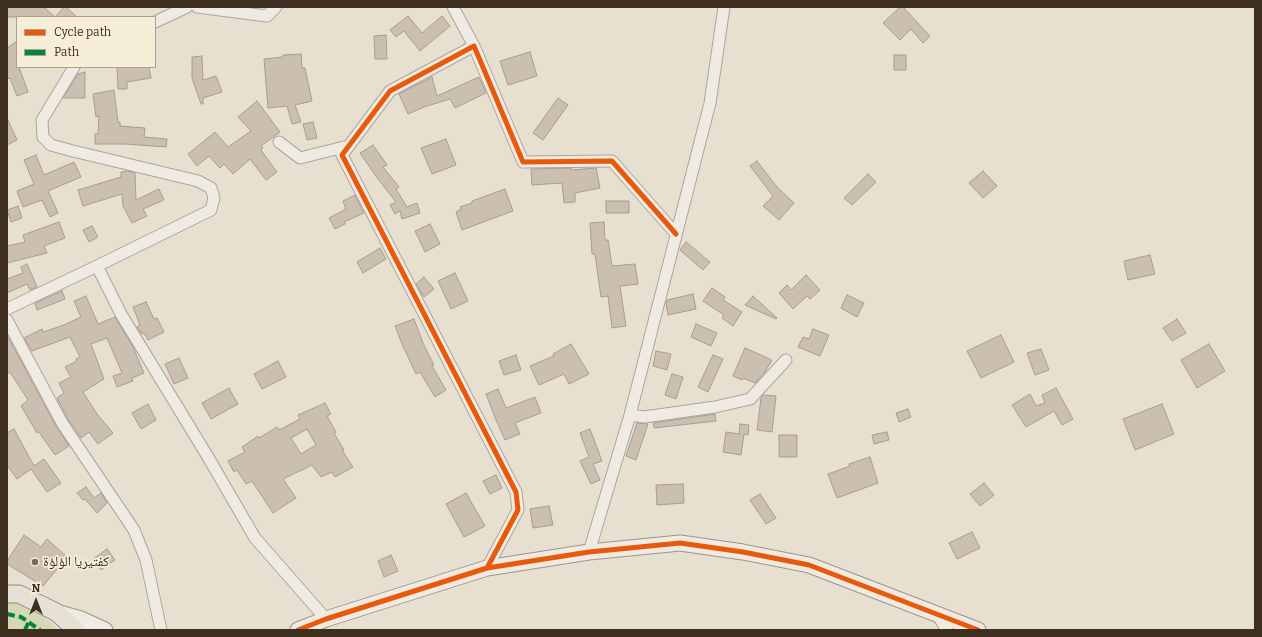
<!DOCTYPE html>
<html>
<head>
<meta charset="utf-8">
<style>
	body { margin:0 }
	#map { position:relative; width:1262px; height:637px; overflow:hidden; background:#e7e0d1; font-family:Bitter,serif }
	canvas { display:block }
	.frame { position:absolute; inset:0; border:8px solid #3d2e20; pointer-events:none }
	.legend { position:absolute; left:16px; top:16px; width:140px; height:52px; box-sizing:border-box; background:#f7eed8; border:1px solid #ada18e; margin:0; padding:5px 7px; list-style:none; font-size:12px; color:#3d2e20 }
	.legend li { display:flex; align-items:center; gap:8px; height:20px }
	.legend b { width:20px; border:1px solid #ada18e }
	.north { position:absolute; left:16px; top:581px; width:40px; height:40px; -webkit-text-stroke:3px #f7eed8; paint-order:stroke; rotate:0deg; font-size:11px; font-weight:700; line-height:16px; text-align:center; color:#3d2e20 }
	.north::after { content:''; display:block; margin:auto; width:14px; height:18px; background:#3d2e20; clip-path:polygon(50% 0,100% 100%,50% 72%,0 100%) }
</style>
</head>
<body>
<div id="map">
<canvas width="1262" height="637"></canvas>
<div class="frame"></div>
<ul class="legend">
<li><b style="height:5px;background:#e8590c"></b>Cycle path</li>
<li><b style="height:5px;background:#00873e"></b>Path</li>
</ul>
<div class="north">N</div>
</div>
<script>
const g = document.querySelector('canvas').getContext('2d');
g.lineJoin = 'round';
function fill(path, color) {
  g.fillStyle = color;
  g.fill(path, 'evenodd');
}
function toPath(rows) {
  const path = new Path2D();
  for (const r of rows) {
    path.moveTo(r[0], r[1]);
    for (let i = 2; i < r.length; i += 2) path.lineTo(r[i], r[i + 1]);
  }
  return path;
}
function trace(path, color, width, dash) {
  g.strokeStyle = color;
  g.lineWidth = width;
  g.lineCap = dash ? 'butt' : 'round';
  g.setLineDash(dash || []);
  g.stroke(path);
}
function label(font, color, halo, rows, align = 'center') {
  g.font = font + ' Bitter,"Noto Naskh Arabic",serif';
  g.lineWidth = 3.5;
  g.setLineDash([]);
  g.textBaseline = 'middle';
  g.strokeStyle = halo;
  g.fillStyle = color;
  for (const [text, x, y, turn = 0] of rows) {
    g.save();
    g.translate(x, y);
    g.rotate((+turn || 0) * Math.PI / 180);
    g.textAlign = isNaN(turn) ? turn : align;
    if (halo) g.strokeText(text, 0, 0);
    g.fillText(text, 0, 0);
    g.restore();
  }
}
const green = toPath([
	[7,602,21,604,34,610,47,619,58,630,7,630]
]);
const building = toPath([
	[7,7,44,7,55,17,64,7,66,7,77,17,7,17,7,7],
	[900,7,903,7,930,36,923,43,911,29,900,40,883,23,900,7],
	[408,16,422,33,442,16,450,26,420,51,404,31,396,37,390,30,408,16],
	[386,35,387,59,375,59,374,36,386,35],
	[17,41,17,67,19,67,28,92,17,96,10,78,7,79,7,48,17,41],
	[530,52,537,76,508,85,500,61,530,52],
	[301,54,302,68,305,68,312,101,295,105,301,122,292,124,287,106,268,108,264,59,283,57,283,55,301,54],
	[894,55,906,55,906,70,894,70,894,55],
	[202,56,203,80,216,76,222,92,203,98,203,104,201,104,192,78,192,57,202,56],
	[117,67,149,67,151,78,127,82,127,89,118,89,117,67],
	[85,72,85,98,63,98,78,74,85,72],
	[432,77,437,96,479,77,486,93,455,108,450,99,424,107,408,114,399,94,432,77],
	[114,90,118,122,120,122,120,126,145,128,144,137,167,139,166,147,125,144,95,144,95,134,98,134,99,116,96,117,93,94,114,90],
	[558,98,568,105,543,140,533,133,558,98],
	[257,101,280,132,261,146,263,148,261,150,277,172,266,180,250,159,233,174,224,164,220,168,209,156,197,166,188,154,215,132,228,147,251,131,238,117,257,101],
	[7,118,17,140,7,145,7,118],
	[313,122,317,138,307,140,303,124,313,122],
	[446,139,456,165,432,174,421,148,446,139],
	[373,145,387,165,383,167,399,187,396,189,407,207,417,203,420,213,402,219,400,211,395,214,390,205,396,202,378,179,360,153,373,145],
	[36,155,44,175,74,162,81,177,48,191,58,213,50,217,42,200,23,207,17,191,34,184,24,160,36,155],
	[757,161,777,187,794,203,779,220,763,206,773,196,750,166,757,161],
	[571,168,571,170,596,168,600,188,575,193,575,202,564,203,562,183,532,185,531,169,571,168],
	[127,171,135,173,136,200,159,189,164,200,143,209,147,216,132,223,123,206,122,194,83,206,78,190,121,177,121,172,127,171],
	[983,171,997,186,983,198,969,183,983,171],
	[868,174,876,182,852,205,844,198,868,174],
	[505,189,513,211,462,230,456,212,461,209,460,207,472,203,472,201,505,189],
	[355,195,364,213,344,222,345,224,335,229,329,218,346,209,343,201,355,195],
	[606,201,629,201,629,213,606,213,606,201],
	[18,206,22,218,11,222,7,210,18,206],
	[59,222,65,238,44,246,47,253,7,263,7,246,25,242,23,235,59,222],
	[604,222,605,240,608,240,612,266,635,264,638,284,620,286,626,326,612,328,608,296,601,297,595,254,592,254,590,223,604,222],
	[430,224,440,244,425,252,415,231,430,224],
	[92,226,98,237,89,242,83,230,92,226],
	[686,242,710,262,703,270,680,250,686,242],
	[380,248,386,259,363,273,357,262,380,248],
	[1150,255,1155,274,1128,280,1124,261,1150,255],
	[27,264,37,287,30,290,27,284,7,293,7,279,23,273,21,267,27,264],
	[455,273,468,301,451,309,438,281,455,273],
	[806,275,820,290,810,299,807,296,793,309,779,293,787,285,791,290,806,275],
	[424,277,434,289,424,297,416,284,424,277],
	[712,288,725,297,723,300,742,312,733,326,722,318,724,315,703,301,712,288],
	[62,291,65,299,37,310,35,303,62,291],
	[693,294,696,309,668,315,666,303,667,300,693,294],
	[847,295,864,303,857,317,841,308,847,295],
	[86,296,98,324,115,317,133,347,144,373,132,378,133,381,117,387,113,376,122,373,107,338,91,344,104,379,83,392,97,414,113,433,98,444,89,432,81,438,68,419,57,398,64,393,59,383,71,377,65,367,77,361,76,359,80,357,70,337,32,351,24,338,42,329,43,332,64,325,81,317,74,301,86,296],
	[753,296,777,318,776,319,745,305,753,296],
	[146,302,154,319,157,318,164,332,148,340,144,333,142,334,137,327,140,325,133,307,146,302],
	[414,319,423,343,434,365,432,366,446,390,435,397,420,372,416,374,402,344,395,326,414,319],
	[1177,319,1186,333,1172,341,1163,328,1177,319],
	[696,324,717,333,711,346,691,337,696,324],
	[813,329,829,335,820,356,798,347,803,337,809,339,813,329],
	[7,335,56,426,69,446,55,455,39,432,37,433,21,406,28,400,10,372,7,374,7,335],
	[1001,335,1014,362,981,378,967,351,1001,335],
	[571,344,589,374,569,384,564,374,539,385,530,366,554,356,553,354,571,344],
	[1209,344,1225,371,1197,388,1181,360,1209,344],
	[745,348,772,360,765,372,755,383,743,378,742,380,733,376,745,348],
	[1041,349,1049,370,1035,375,1027,353,1041,349],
	[656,351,671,354,667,370,653,366,656,351],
	[516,355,521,370,504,375,499,361,516,355],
	[713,355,723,359,708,392,698,387,713,355],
	[179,358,188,378,174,384,165,364,179,358],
	[278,361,286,377,262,389,254,374,278,361],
	[672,374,683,377,676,399,665,395,672,374],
	[229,388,238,404,211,419,202,403,229,388],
	[1056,388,1073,419,1062,425,1054,411,1026,427,1012,405,1030,394,1036,406,1045,403,1042,395,1056,388],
	[498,389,506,408,535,397,541,413,515,423,520,434,505,440,496,420,486,394,498,389],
	[763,395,776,396,772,432,757,430,761,398,763,395],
	[325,403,331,414,327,416,336,432,334,433,344,450,342,450,353,467,335,477,332,472,321,477,312,465,283,479,296,498,273,513,252,481,246,484,237,470,234,472,228,461,245,452,242,447,258,436,259,438,277,427,279,430,300,419,298,415,325,403],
	[307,429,316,445,301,454,291,438,307,429],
	[148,404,156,420,141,429,132,413,148,404],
	[1162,404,1174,434,1135,450,1123,419,1162,404],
	[908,409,911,417,899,422,896,413,908,409],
	[715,414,716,421,654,428,653,423,715,414],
	[637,423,648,424,636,460,626,456,637,423],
	[740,424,749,425,748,435,744,434,741,455,723,452,726,432,739,434,740,424],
	[14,429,34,466,44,459,61,483,47,492,31,469,17,479,7,465,7,433,14,429],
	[590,429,602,461,593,464,600,480,591,484,580,461,589,457,580,433,590,429],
	[887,432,889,440,874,444,872,435,887,432],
	[779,435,797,435,797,457,779,457,779,435],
	[870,457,878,483,837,498,828,474,850,466,849,464,870,457],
	[496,475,502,488,490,494,483,481,496,475],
	[984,483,994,495,980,506,970,494,984,483],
	[683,484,684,503,657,505,656,485,683,484],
	[86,487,94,498,101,493,107,503,97,513,85,499,83,500,77,493,86,487],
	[466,493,485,526,464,537,446,504,466,493],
	[760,494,776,518,766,524,750,500,760,494],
	[549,506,553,525,533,528,530,509,549,506],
	[972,532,980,548,957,559,949,543,972,532],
	[24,535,41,547,47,539,67,557,43,586,7,564,7,561,24,535],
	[107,549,115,560,101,570,93,559,107,549],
	[391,555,398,571,384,577,378,561,391,555]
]);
const street = toPath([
	[197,7,267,16,276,7],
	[453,7,474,46],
	[155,22,187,7],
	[74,67,42,120,43,137,51,145,73,151,198,181,211,188,214,198,211,210,97,266],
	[279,142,300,158,348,146],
	[7,309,97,266,121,314,208,457,255,538,326,619],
	[7,320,62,423,134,530,146,560,161,630],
	[630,415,644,417,715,407,750,399,786,360],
	[589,552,630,415,710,103,724,7],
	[487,568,518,510,516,492,342,155,390,91,474,46,523,162,612,161,676,234],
	[937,614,947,630]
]);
const secondary = toPath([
	[56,612,81,619,105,630],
	[298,630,326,619,487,568,589,552,680,543,743,552,809,565,978,630]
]);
const primary = toPath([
	[7,594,19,594,56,612,76,630]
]);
const quiet = toPath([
	[7,614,21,617,40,630],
	[25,630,29,621]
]);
const cycleway = toPath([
	[487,568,518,510,516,492,342,155,390,91,474,46,523,162,612,161,676,234],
	[298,630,326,619,487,568,589,552,680,543,743,552,809,565,978,630]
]);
const markers = [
	[35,562,4,"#786c5e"]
];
const poiNames = [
	["كفتيريا الؤلؤة",43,562]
];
fill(green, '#d6d7b3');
fill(building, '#cbbfb2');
trace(building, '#a89c90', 1);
trace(street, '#ada599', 13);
trace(secondary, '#9c958a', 17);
trace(primary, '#928b80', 19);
trace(street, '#efebe3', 11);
trace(secondary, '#efebe3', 15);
trace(primary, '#e6e1d4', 17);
trace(quiet, '#00873e', 4, [8, 4]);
trace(cycleway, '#e8590c', 5);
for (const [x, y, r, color] of markers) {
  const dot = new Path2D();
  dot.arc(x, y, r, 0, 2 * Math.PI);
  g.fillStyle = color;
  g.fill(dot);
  trace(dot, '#f7eed8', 1.5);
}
label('14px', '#3d2e20', '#f7eed8', poiNames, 'left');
</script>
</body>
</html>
